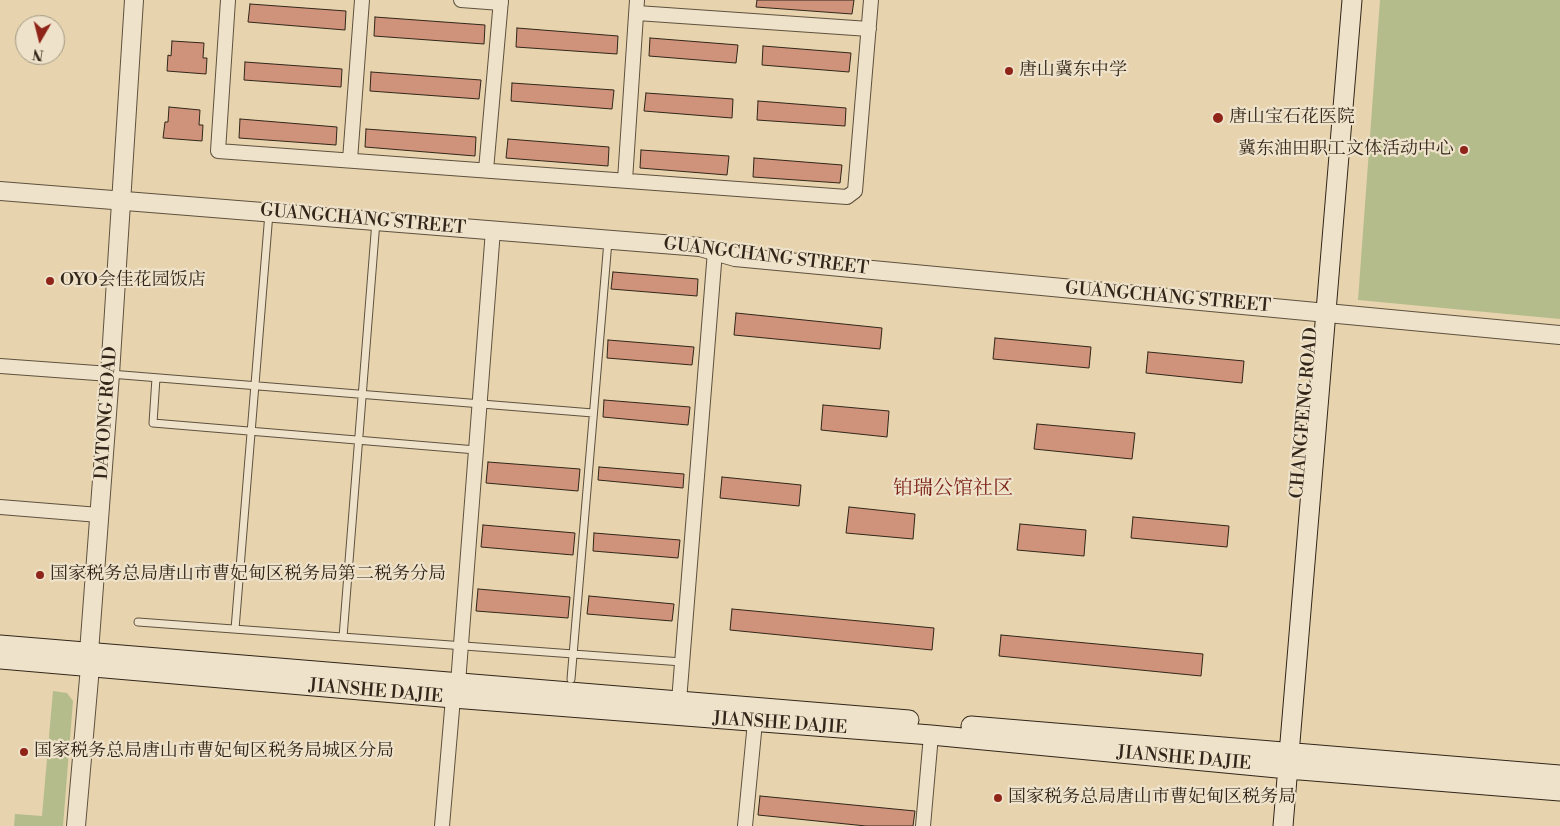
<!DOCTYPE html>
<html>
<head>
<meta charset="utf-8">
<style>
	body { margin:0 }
	#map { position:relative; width:1560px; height:826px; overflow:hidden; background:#e7d3ae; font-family:"Libre Bodoni",serif }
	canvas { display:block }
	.north { position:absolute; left:15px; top:15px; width:50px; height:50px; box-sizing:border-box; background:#efe2ca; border:1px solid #a39783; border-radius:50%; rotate:188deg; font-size:14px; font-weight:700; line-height:20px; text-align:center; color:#312619 }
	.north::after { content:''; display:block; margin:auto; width:18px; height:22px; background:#8f2418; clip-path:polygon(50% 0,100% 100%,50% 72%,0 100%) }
</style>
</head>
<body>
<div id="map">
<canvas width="1560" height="826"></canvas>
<div class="north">N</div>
</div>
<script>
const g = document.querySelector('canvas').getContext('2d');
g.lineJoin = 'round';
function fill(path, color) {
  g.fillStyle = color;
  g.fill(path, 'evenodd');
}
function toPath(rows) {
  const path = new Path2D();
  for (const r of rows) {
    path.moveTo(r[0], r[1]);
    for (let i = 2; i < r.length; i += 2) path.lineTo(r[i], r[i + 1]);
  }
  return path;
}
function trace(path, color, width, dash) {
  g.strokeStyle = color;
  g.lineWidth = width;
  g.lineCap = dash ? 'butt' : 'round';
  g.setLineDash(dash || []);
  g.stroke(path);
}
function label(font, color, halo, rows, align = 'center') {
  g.font = font + ' "Libre Bodoni","Noto Serif SC",serif';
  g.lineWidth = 4.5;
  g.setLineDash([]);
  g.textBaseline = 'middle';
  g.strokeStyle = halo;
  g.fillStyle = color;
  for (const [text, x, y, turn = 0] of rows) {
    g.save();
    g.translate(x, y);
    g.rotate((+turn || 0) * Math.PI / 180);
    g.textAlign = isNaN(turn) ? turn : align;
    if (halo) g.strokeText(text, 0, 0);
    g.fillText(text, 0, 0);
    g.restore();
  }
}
const green = toPath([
	[1380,0,1560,0,1560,319,1358,300],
	[53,691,67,693,73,701,63,826,14,826,15,814,42,816]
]);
const building = toPath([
	[757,0,854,0,852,14,756,7,757,0],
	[250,4,346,11,345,30,248,22,250,4],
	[375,17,485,25,484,44,374,36,375,17],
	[517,28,618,36,617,54,516,47,517,28],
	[650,38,738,45,736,63,649,56,650,38],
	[172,41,204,43,203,58,207,58,206,74,167,71,168,55,171,56,172,41],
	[763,46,851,53,849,72,762,65,763,46],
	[245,62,342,69,341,87,244,80,245,62],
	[371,72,481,80,479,99,370,91,371,72],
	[512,83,614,90,612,109,511,101,512,83],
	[646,93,733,99,732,118,644,111,646,93],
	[758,101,846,108,845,126,757,120,758,101],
	[169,107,200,110,199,125,203,125,202,141,163,138,165,122,168,122,169,107],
	[240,119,337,127,336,145,239,138,240,119],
	[366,129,476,137,475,156,365,147,366,129],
	[508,139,609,147,608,166,506,158,508,139],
	[641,150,729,156,727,175,640,168,641,150],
	[754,158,842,165,840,183,753,177,754,158],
	[613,272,698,279,697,296,611,289,613,272],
	[736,313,882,328,880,349,734,335,736,313],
	[995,338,1091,347,1089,368,993,359,995,338],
	[608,340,694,347,692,365,607,358,608,340],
	[1148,352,1244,361,1242,383,1146,373,1148,352],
	[604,400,690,407,688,425,603,417,604,400],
	[823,405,889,411,887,437,821,430,823,405],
	[1037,424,1135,433,1132,459,1034,449,1037,424],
	[488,462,580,469,578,491,486,483,488,462],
	[599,467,684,474,683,488,598,480,599,467],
	[722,477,801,485,799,506,720,498,722,477],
	[849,507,915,514,913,539,846,533,849,507],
	[1133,517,1229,526,1227,547,1131,538,1133,517],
	[1020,524,1086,530,1084,556,1017,550,1020,524],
	[483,525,575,533,573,555,481,547,483,525],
	[594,533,680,540,678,558,593,551,594,533],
	[478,589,570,597,568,618,476,611,478,589],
	[589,596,674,604,672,621,587,614,589,596],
	[732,609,934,628,932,650,730,630,732,609],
	[1001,635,1203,654,1201,676,999,656,1001,635],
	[760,796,915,811,913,826,866,826,758,815,760,796]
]);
const service = toPath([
	[110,374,593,413],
	[156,378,153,423,476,450],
	[138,622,682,662],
	[235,629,269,213],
	[343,637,376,221],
	[571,679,608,241]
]);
const minor = toPath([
	[228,0,218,151,847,197,855,191,871,0],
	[461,0,501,3],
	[637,13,869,29],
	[350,160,362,0],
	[486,170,501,0],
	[625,180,637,0],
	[0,366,110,374],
	[0,507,99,515],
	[458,683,493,230],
	[679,701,715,251],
	[442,826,453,698],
	[745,826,755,722],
	[923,826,931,735]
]);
const tertiary = toPath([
	[0,191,700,247,735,257,1560,335],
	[76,826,90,667,89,652,110,374,134,0]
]);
const secondary = toPath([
	[0,645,909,720],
	[0,659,453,698,931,735,1288,769,1560,791],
	[971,726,1560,775],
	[1283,826,1352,0]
]);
const markers = [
	[1009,71,5,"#8f2418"],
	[1218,118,6,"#8f2418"],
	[1464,150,5,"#8f2418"],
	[50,281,5,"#8f2418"],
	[40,575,5,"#8f2418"],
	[24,752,5,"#8f2418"],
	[998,798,5,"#8f2418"]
];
const poiNames = [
	["唐山冀东中学",1019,71],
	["唐山宝石花医院",1229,118],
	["冀东油田职工文体活动中心",1454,150,"right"],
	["OYO会佳花园饭店",60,281],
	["国家税务总局唐山市曹妃甸区税务局第二税务分局",50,575],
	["国家税务总局唐山市曹妃甸区税务局城区分局",34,752],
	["国家税务总局唐山市曹妃甸区税务局",1008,798]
];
const streetNames = [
	["GUANGCHANG STREET",363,220,5],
	["GUANGCHANG STREET",766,257,7],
	["GUANGCHANG STREET",1168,298,5],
	["DATONG ROAD",107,413,-86],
	["CHANGFENG ROAD",1305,413,-85],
	["JIANSHE DAJIE",376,692,5],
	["JIANSHE DAJIE",780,724,4],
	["JIANSHE DAJIE",1184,759,5]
];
const quarterNames = [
	["铂瑞公馆社区",953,489]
];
fill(green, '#b4bc8b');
fill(building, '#cf927a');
trace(building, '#312619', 1);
trace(service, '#5e513e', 9);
trace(minor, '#5e513e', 16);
trace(tertiary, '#5e513e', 20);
trace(secondary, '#312619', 21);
trace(service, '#efe2ca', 7);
trace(minor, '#efe2ca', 14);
trace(tertiary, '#efe2ca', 18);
trace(secondary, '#efe2ca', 19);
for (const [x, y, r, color] of markers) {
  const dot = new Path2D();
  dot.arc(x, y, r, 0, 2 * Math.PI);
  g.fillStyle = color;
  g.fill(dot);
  trace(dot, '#efe2ca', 2);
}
label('18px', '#312619', '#efe2ca', poiNames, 'left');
label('18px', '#312619', '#efe2ca', streetNames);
label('20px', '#7a1f14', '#efe2ca', quarterNames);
</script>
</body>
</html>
